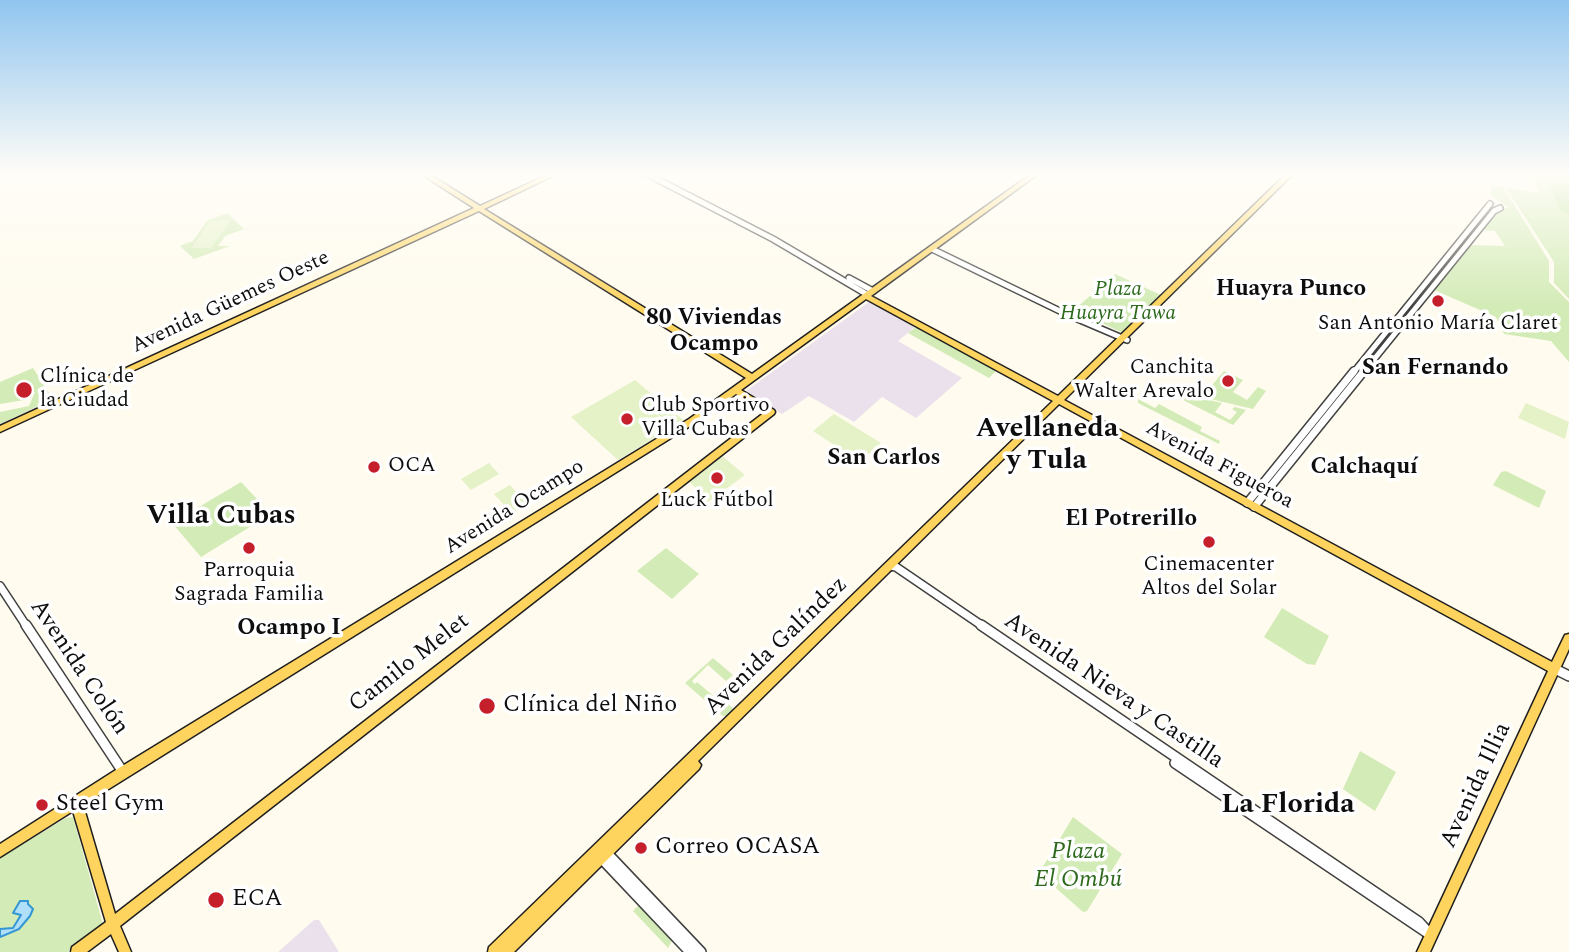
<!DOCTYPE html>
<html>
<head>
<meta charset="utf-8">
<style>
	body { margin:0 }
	canvas { display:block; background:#fffbee }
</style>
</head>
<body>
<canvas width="1569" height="952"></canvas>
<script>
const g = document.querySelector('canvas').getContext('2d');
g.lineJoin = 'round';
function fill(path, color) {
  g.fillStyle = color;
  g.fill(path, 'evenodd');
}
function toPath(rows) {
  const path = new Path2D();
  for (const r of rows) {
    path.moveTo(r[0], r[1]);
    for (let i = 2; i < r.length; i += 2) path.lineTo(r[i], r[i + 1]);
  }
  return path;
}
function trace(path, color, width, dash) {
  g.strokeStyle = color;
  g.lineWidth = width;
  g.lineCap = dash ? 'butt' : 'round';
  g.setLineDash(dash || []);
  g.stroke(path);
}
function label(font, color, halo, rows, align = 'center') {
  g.font = font + ' Spectral,serif';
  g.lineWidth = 7;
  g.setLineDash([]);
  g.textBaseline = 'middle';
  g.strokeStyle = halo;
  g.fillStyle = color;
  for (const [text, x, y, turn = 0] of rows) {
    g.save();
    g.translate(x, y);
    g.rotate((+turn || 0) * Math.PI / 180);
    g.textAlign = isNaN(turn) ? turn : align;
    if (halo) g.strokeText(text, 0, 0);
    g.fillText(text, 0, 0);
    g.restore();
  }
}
const industrial = toPath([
	[869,302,915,327,898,341,962,378,916,418,882,397,854,422,809,396,782,414,746,391],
	[314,920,319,920,339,952,278,952]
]);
const green = toPath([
	[1532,174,1569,174,1569,299,1554,283,1554,262,1506,188,1540,193],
	[1492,185,1503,187,1549,261,1549,282,1569,302,1569,362,1551,341,1504,334,1496,317,1434,290,1470,245,1505,246,1495,231,1482,230,1499,210,1508,207,1490,195],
	[224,214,228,214,244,229,225,236,218,246,230,246,194,259,180,246,193,241,207,221],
	[1115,274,1161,295,1123,333,1074,310],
	[916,327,995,368,996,371,989,378,908,333],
	[33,368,53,399,0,424,0,412,29,406,35,392,28,393,24,400,0,404,0,382],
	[1224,371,1243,380,1233,392,1247,400,1258,387,1266,391,1253,409,1202,397],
	[1161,389,1222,403,1215,412,1230,420,1237,412,1232,409,1235,407,1246,410,1233,425],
	[1138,399,1155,408,1159,404,1202,427,1200,431,1220,441,1219,444,1138,403],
	[1506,471,1546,491,1539,508,1493,485,1501,472],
	[241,482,271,514,201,557,172,523],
	[666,548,699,574,672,599,637,571],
	[1282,608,1329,636,1315,665,1307,664,1264,637],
	[713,658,733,675,726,681,708,665,692,681,695,684,697,682,724,705,727,703,734,709,726,716,723,716,685,683],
	[1360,751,1396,772,1375,811,1343,789],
	[73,817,103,924,68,952,0,952,0,858,66,818],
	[1073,817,1122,854,1087,911,1083,912,1039,873],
	[639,905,673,939,668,948,633,911]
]);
const forest = toPath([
	[1545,174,1569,174,1569,214,1560,210]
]);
const pitch = toPath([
	[231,220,211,248,191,248,210,221],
	[635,380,683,420,618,460,571,417],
	[1526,403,1569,422,1565,439,1518,418],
	[834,414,881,443,860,462,813,431],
	[721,455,745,475,708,502,688,480],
	[489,463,499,474,471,490,461,479],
	[510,485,527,504,511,513,494,494]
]);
const water = toPath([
	[20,901,28,901,28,904,33,909,30,916,19,929,0,937,0,929,13,928,21,915,13,913,20,901]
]);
const minorFar2 = toPath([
	[647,174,773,239,868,295],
	[932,249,1066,314,1127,340],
	[849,278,873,291],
	[1353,373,1490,204],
	[1363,373,1494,211,1500,208]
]);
const minorFar1 = toPath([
	[1247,503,1354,371],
	[1254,507,1364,371],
	[889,566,896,567,984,627],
	[0,586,27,627]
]);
const minor = toPath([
	[26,625,123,772],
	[981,625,1419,922,1431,935],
	[1555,669,1569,676],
	[1175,763,1426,932],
	[605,851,701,952],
	[601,854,601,858,690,952]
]);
const major = toPath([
	[421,174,429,174,480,206,549,174,557,174,484,209,752,374,1031,174,1038,174,871,296,1058,396,1286,174,1293,174,1064,400,1552,662,1565,635,1569,634,1569,649,1430,952,1417,952,1548,671,1059,404,698,761,701,765,699,769,514,952,488,952,489,947,1053,401,866,299,741,390,774,410,775,412,774,414,120,926,131,952,119,952,111,934,87,952,71,952,72,947,106,922,73,811,0,857,0,844,119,768,689,419,746,378,479,211,0,432,0,426,474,208,421,174],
	[736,394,765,412,115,914,83,805,695,423,736,394]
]);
const markers = [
	[1438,301,7,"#c41f2b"],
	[1228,381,7,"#c41f2b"],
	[24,390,9,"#c41f2b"],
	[627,419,7,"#c41f2b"],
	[374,467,7,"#c41f2b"],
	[717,478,7,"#c41f2b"],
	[1209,542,7,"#c41f2b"],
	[249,548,7,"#c41f2b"],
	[487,706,9,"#c41f2b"],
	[42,805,7,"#c41f2b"],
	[641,848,7,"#c41f2b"],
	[216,900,9,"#c41f2b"]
];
const parkNames = [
	["Plaza",1118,291],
	["Huayra Tawa",1118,315]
];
const streetNames = [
	["Avenida Güemes Oeste",231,303,-25],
	["Avenida Figueroa",1219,466,28],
	["Avenida Ocampo",515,508,-32]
];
const poiNames = [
	["San Antonio María Claret",1438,325],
	["Canchita",1214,369,"right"],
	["Walter Arevalo",1214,393,"right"],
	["Clínica de",40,378,"left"],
	["la Ciudad",40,402,"left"],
	["Club Sportivo",641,407,"left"],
	["Villa Cubas",641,431,"left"],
	["OCA",388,467,"left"],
	["Luck Fútbol",717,502],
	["Cinemacenter",1209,566],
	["Altos del Solar",1209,590],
	["Parroquia",249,572],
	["Sagrada Familia",249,596]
];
const neighbourhoodNames = [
	["Huayra Punco",1291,290],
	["80 Viviendas",714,319],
	["Ocampo",714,345],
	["San Fernando",1435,369],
	["San Carlos",884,459],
	["Calchaquí",1364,468],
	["El Potrerillo",1131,520],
	["Ocampo I",289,629]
];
const nearStreetnames = [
	["Avenida Galíndez",777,647,-44],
	["Camilo Melet",410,664,-38],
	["Avenida Colón",78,668,56],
	["Avenida Nieva y Castilla",1113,692,34],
	["Avenida Illia",1477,786,-65]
];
const nearPoinames = [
	["Clínica del Niño",503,706],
	["Steel Gym",56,805],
	["Correo OCASA",655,848],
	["ECA",232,900]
];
const nearParknames = [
	["Plaza",1078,853],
	["El Ombú",1078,881]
];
const districtNames = [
	["Avellaneda",1047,431],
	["y Tula",1047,463],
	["Villa Cubas",221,518]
];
const nearNeighbourhoodnames = [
	["La Florida",1288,807]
];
fill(industrial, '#ebe1ed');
fill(green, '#d3ebb6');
fill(forest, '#b7dd94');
fill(pitch, '#e5f2c8');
fill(water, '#b0dff9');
trace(water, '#3497d3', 2);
trace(minorFar2, '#414141', 8);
trace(minorFar1, '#414141', 10);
trace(minor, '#414141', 12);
trace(major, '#1f1f1f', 3);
trace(minorFar2, '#fff', 5);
trace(minorFar1, '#fff', 7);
trace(minor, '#fff', 9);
fill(major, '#fed45f');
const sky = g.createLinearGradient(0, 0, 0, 307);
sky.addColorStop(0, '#91c5ef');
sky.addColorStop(0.57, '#fffdf7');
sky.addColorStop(1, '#fffdf700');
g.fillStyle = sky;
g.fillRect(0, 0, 1569, 307);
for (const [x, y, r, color] of markers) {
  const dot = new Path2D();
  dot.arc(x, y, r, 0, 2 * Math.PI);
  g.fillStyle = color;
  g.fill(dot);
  trace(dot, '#fff', 2.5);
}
label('italic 21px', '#2d691b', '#fff', parkNames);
label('21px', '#0e0e0e', '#fff', streetNames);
label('21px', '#0e0e0e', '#fff', poiNames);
label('bold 23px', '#0e0e0e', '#fff', neighbourhoodNames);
label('24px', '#0e0e0e', '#fff', nearStreetnames);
label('24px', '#0e0e0e', '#fff', nearPoinames, 'left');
label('italic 24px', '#2d691b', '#fff', nearParknames);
label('bold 28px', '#0e0e0e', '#fff', districtNames);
label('bold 28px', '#0e0e0e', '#fff', nearNeighbourhoodnames);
</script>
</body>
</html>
